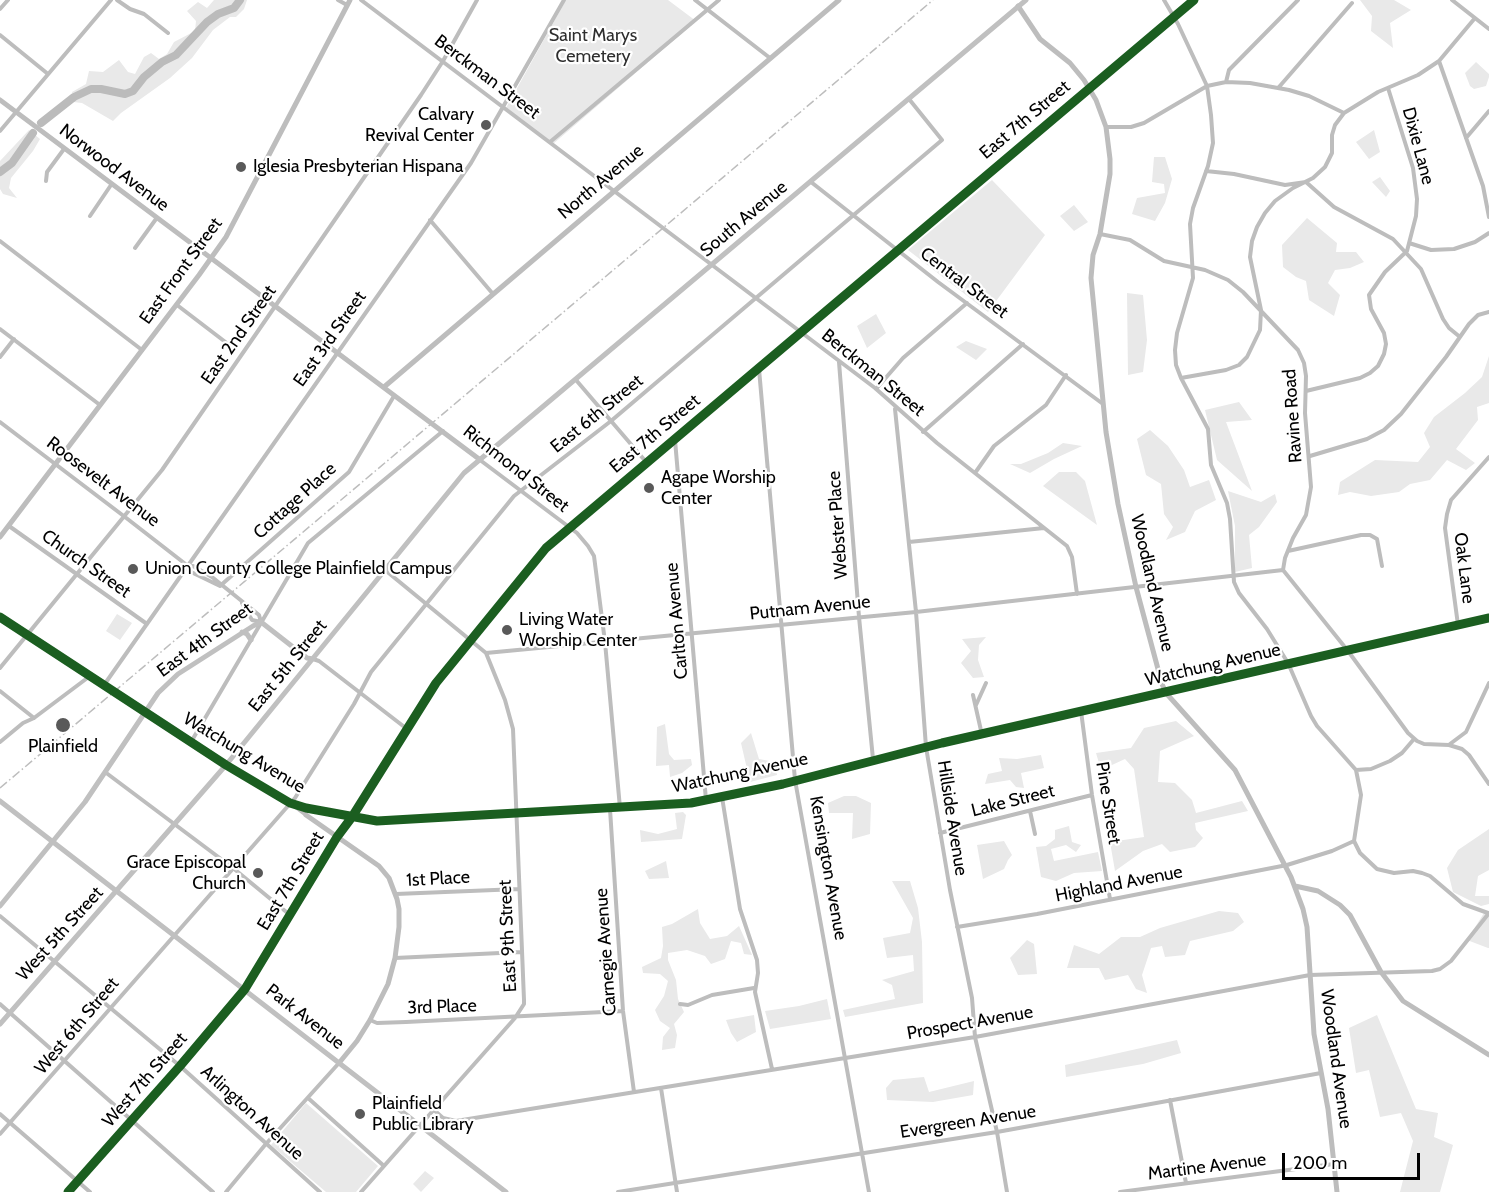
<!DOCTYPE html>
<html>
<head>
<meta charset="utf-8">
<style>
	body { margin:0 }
	#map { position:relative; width:1489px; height:1192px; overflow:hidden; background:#fff; font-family:Cabin,sans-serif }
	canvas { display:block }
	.scale { position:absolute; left:1282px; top:1153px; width:138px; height:27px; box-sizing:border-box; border:3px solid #000; border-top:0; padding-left:8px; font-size:18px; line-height:21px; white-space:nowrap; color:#000; -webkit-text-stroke:4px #fff; paint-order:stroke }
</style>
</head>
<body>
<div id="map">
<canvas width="1489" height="1192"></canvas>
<div class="scale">200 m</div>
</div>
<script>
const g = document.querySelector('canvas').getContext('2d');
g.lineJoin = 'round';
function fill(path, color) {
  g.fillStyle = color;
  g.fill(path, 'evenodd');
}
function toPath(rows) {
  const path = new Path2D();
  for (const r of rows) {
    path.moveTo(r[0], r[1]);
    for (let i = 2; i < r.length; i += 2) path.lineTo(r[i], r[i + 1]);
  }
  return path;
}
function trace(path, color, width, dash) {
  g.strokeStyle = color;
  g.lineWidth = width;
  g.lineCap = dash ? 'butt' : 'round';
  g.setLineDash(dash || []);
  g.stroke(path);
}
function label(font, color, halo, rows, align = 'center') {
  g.font = font + ' Cabin,sans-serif';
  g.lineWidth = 4.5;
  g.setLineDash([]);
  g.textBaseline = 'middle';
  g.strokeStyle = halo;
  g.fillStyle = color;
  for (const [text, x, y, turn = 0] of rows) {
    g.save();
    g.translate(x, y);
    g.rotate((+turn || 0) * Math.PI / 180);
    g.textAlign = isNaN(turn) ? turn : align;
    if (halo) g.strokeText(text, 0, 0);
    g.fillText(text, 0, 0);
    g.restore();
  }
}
const green = toPath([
	[214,0,247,0,244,9,236,17,230,17,213,30,192,58,170,78,121,113,113,121,82,103,73,102,72,92,86,84,89,71,103,72,119,60,128,72,135,74,144,57,151,53,159,59,167,54,174,42,195,31,196,21,187,11,198,2,207,8],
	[566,0,668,0,696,21,553,144,506,108],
	[1360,0,1394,0,1411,10,1390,23,1393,48,1371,31,1372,16],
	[1476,62,1489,74,1489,77,1486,86,1474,89,1470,86,1465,73],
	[29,130,40,139,33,151,11,178,9,188,17,198,3,194,0,189,0,161],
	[1374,130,1380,152,1369,159,1356,142],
	[1154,157,1165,157,1172,179,1165,203,1155,221,1132,214,1137,198,1165,193,1164,184,1152,182],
	[1380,177,1390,191,1386,197,1372,182],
	[992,180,1045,235,988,312,908,250],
	[1074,205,1088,222,1074,231,1060,216],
	[1307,218,1337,243,1336,252,1356,252,1364,262,1350,268,1335,270,1328,283,1340,295,1334,316,1309,300,1306,281,1296,277,1283,267,1282,245],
	[1127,293,1143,295,1147,340,1143,372,1128,375],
	[876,314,886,333,867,348,857,326],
	[966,341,987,349,976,360,956,347],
	[1489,356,1489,403,1477,407,1478,420,1456,449,1475,463,1466,470,1447,460,1430,480,1410,484,1399,492,1371,496,1350,492,1338,495,1340,482,1375,460,1418,462,1430,447,1424,433,1434,417,1465,393,1482,377],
	[1239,402,1252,420,1226,422,1252,491,1217,460,1205,410],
	[1150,430,1168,446,1184,470,1190,487,1209,480,1216,500,1195,511,1185,532,1166,540,1173,527,1164,514,1161,484,1146,475,1137,439],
	[1063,443,1082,446,1054,459,1030,473,1010,464,1021,464,1048,453],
	[1059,472,1076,472,1085,481,1097,525,1043,486],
	[1228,491,1261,502,1275,494,1277,502,1259,527,1249,535,1252,568,1235,572,1235,526],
	[117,614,132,623,120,640,106,631],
	[986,637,979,645,978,660,984,677,973,678,961,663,971,651,962,639],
	[1176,721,1194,736,1160,751,1158,782,1175,783,1192,800,1196,813,1242,801,1248,811,1195,823,1196,830,1203,838,1195,847,1170,852,1162,844,1143,851,1115,871,1110,842,1144,837,1134,769,1125,759,1101,770,1096,753,1131,748,1144,728],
	[665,724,669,754,674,760,691,759,692,765,682,773,670,777,669,765,656,766,657,727],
	[751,733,759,759,775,762,777,775,750,782,741,743],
	[1041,755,1044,768,1021,773,1024,788,1016,787,1010,780,985,784,988,774,1002,771,999,758,1017,759],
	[844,796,856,796,871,803,870,834,852,839,853,813,829,813,828,803],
	[683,812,686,815,682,839,641,842,640,830,658,834,677,829,675,813],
	[1069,826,1072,842,1081,845,1076,852,1066,845,1051,849,1054,861,1098,852,1102,871,1074,873,1056,881,1041,877,1036,847,1046,846,1055,839,1055,830],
	[1489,829,1489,870,1478,876,1475,896,1489,896,1489,904,1481,906,1453,892,1447,868,1458,850],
	[1004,841,1012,855,1008,860,1004,869,983,879,977,845],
	[666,861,669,878,649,879,645,871],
	[892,881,910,881,918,908,922,942,923,1003,845,1017,843,1010,895,999,892,985,882,980,914,971,913,955,887,958,883,938,910,933,913,918],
	[698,909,700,923,710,939,727,936,739,926,752,955,744,954,741,943,731,941,725,959,711,964,705,956,687,950,668,953,668,960,676,980,678,999,684,1012,674,1024,677,1035,675,1048,662,1050,663,1037,670,1028,660,1021,655,1010,664,996,668,981,660,974,643,973,642,967,661,958,663,946,662,927,672,924],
	[1219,911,1238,913,1244,922,1233,931,1190,941,1185,955,1165,957,1162,946,1151,948,1142,975,1147,993,1136,989,1128,975,1105,980,1099,968,1067,968,1074,945,1099,954,1121,937,1140,937,1160,928],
	[1489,911,1489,948,1488,948,1467,940,1484,913],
	[1027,940,1034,944,1037,974,1018,975,1010,958],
	[827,999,831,1019,770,1029,765,1011,799,1006],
	[754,1015,756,1032,737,1042,731,1033,726,1020],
	[1377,1015,1416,1109,1438,1113,1434,1137,1453,1145,1440,1192,1400,1192,1413,1141,1401,1113,1380,1117,1369,1070,1356,1073,1349,1028],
	[1177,1040,1181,1053,1143,1064,1066,1077,1065,1065],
	[924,1077,929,1092,974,1081,973,1095,933,1102,887,1100,886,1088,893,1080],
	[306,1103,378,1166,356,1192,326,1192,271,1145],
	[425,1171,434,1178,421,1192,413,1184]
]);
const river = toPath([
	[41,123,74,97,91,89,101,89,125,94,133,91,144,77,162,62,176,55,207,22,218,14,234,8,240,0],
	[0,172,12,163,33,133]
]);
const minor = toPath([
	[117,0,130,9,144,14,168,33],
	[338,0,347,5],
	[361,0,875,388,937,443,1067,546,1072,557,1077,594],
	[695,0,770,58],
	[1164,0,1178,24,1207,86,1211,115,1213,143,1208,166,1193,208,1190,224,1193,278,1177,333,1175,350,1176,365,1181,378,1208,429,1211,465,1227,503,1230,519,1234,582,1239,593,1267,629,1288,663,1311,716,1317,726,1356,770,1361,795,1354,841],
	[1452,0,1489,29],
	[0,9,8,0],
	[0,35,48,74],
	[1439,61,1483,186,1489,217],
	[1226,82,1229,70,1298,0],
	[1279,87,1352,3],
	[1106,127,1131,127,1144,123,1207,86,1226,82,1250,83,1289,90,1309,96,1344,113],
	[0,131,111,0],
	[1466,138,1489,111],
	[550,142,719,0],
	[1206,171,1234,174,1285,185,1306,182,1334,207,1393,239,1421,269,1443,319,1449,328,1460,337],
	[46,181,47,172,64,149],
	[811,182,938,282,1103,404],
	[90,216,111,185],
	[430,220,493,294],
	[1100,234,1130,240,1164,261,1205,270,1228,280,1243,292,1298,350,1304,363,1306,376,1305,413,1311,487,1306,515,1293,538,1285,558,1283,570],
	[0,241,142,350],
	[1409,243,1431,250,1454,249,1475,242,1489,233],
	[135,248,156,219],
	[177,305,228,344],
	[0,329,100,405],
	[0,357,14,339],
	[839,362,859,617,873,759],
	[759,369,795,780,869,1192],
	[1181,378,1226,370,1239,365,1247,357,1260,330,1261,310,1250,257,1252,241,1257,227,1265,213,1275,201,1293,188,1313,178,1325,167,1332,153,1332,135,1335,125,1344,113,1378,92,1418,75,1439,61,1475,18],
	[576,380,647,463],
	[876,389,903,358,967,303],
	[1306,391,1360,378,1370,373,1378,366,1384,354,1386,344,1384,333,1371,309,1369,295,1385,272,1407,251,1416,216,1417,199,1413,168,1388,88],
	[895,409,916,612,926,747,950,890,972,998,975,1037,997,1132,1007,1192],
	[0,422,125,517,188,566,189,571,220,586],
	[923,432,1023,344],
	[675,440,706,800],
	[1310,456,1367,439,1384,430,1401,414,1446,357,1469,324,1478,315,1489,312],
	[480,460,577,533,588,546,594,556,605,642,620,808],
	[975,473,994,446,1046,405,1066,375],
	[9,526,147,624],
	[909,542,1044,528],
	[1288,551,1361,535,1370,535,1377,539,1382,566],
	[188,566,193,566,212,577,259,615,261,622],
	[220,586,349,472,394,396],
	[242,603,252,620,261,622],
	[1458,625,1445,528,1447,514,1451,500,1489,457],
	[486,653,916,612,1283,570,1348,651,1408,733,1417,741,1424,744,1449,745,1462,749,1469,755,1489,784],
	[313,659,319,661,407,729],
	[0,668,162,470,421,95,443,61,477,0],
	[104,685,471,163,564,0],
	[0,691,34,718],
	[973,695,982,735],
	[976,705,986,683],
	[1081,711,1092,795,1110,899],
	[0,742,23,723,34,718,90,676],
	[191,742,308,543,443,431],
	[1450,744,1466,732,1489,683],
	[1356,770,1371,769,1390,761,1402,753,1414,739],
	[105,772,233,868,290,915],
	[722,797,740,909,757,960,758,973,755,992,772,1069],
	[293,805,306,815],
	[610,809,623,1011,634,1092],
	[1030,811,1035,834],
	[352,817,377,821,394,820,691,803,783,784,942,743,1489,618],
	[940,833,1092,795],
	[1354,841,1360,853,1377,869,1394,873,1413,871,1422,873,1430,876,1463,904,1488,913],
	[396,894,519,889],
	[0,916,180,1066,320,1192],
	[957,927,1037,914,1287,865,1332,851,1354,841],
	[395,958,521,952],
	[0,1004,213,1192],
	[680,1004,688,1005,712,995,754,988],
	[370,1020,377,1023,406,1022,623,1011],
	[661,1088,677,1192],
	[308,1098,384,1166],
	[1170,1100,1186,1183],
	[434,1110,443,1118,456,1121,975,1037,1310,975,1432,971,1440,969,1451,961,1489,913],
	[0,1114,90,1192],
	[0,1134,295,798,354,704,371,672,514,496,611,421,942,140,909,99],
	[226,1192,265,1145,339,1063],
	[361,1192,515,1018,524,1004,524,1000,513,729,505,700,486,653,385,570],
	[618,1192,997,1132,1321,1073],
	[1120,1192,1334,1164]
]);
const tertiary = toPath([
	[1018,6,1040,39,1070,63,1084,80,1096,100,1106,127,1110,159,1110,174,1100,234,1093,255,1091,278,1106,432,1118,504,1136,587,1162,684,1166,693,1235,770,1291,877,1303,909,1307,927,1314,1034,1328,1109,1337,1192],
	[0,100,479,459],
	[384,387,839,0],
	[0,537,199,275,226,237,350,0],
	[0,617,226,765,290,803,352,817],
	[306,815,379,866,389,878,397,899,399,909,399,927,395,958,388,984,370,1020,357,1041,339,1063],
	[1295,886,1318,891,1340,905,1350,915,1381,972,1403,1001,1489,1055],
	[68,1192,180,1066,245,989,337,837,352,817,436,683,546,548,1194,0]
]);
const secondary = toPath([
	[242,632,247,634,251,640],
	[0,801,506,1192],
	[0,906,85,802,158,693,178,674,253,626,261,622,307,658,313,659],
	[0,1024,226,765,464,473,1026,0]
]);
const rail = toPath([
	[0,788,933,0]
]);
const cycleway = toPath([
	[0,617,226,765,290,803,306,808,377,821,691,803,783,784,942,743,1489,618],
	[68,1192,180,1066,245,989,337,837,352,817,436,683,546,548,1194,0]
]);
const markers = [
	[486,125,6,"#595959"],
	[241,167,6,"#595959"],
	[649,488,6,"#595959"],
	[133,569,6,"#595959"],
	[507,630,6,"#595959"],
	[63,725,8,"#595959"],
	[258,873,6,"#595959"],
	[360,1114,6,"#595959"]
];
const parkNames = [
	["Saint Marys",593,36],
	["Cemetery",593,57]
];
const streetNames = [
	["Berckman Street",487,77,37],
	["East 7th Street",1025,120,-40],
	["Dixie Lane",1418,146,75],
	["Norwood Avenue",114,168,37],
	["North Avenue",601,182,-40],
	["South Avenue",744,219,-40],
	["East Front Street",181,271,-54],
	["Central Street",964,283,37],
	["East 2nd Street",239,335,-55],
	["East 3rd Street",330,339,-55],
	["Berckman Street",873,373,39],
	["East 6th Street",597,414,-39],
	["Ravine Road",1293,416,-94],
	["East 7th Street",655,434,-40],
	["Richmond Street",516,469,38],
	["Roosevelt Avenue",103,482,37],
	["Cottage Place",295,501,-42],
	["Webster Place",838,525,-94],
	["Church Street",86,564,35],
	["Oak Lane",1464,568,83],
	["Woodland Avenue",1152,583,77],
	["Putnam Avenue",810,608,-6],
	["Carlton Avenue",677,621,-95],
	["East 4th Street",205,640,-36],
	["Watchung Avenue",1213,665,-13],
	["East 5th Street",288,666,-51],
	["Watchung Avenue",244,753,31],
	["Watchung Avenue",740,773,-12],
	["Lake Street",1013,801,-14],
	["Pine Street",1108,803,81],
	["Hillside Avenue",952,818,81],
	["Kensington Avenue",828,868,80],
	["1st Place",438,879,-3],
	["East 7th Street",291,881,-59],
	["Highland Avenue",1119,884,-11],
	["West 5th Street",60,934,-48],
	["East 9th Street",508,936,-93],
	["Carnegie Avenue",606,952,-94],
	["3rd Place",442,1007,-2],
	["Park Avenue",305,1017,38],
	["Prospect Avenue",970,1023,-10],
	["West 6th Street",77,1026,-50],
	["Woodland Avenue",1336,1059,82],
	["West 7th Street",145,1080,-49],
	["Arlington Avenue",252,1113,42],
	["Evergreen Avenue",968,1122,-9],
	["Martine Avenue",1207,1167,-7]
];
const poiNames = [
	["Calvary",474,115,"right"],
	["Revival Center",474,136,"right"],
	["Iglesia Presbyterian Hispana",253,167],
	["Agape Worship",661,478],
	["Center",661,499],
	["Union County College Plainfield Campus",145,569],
	["Living Water",519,620],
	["Worship Center",519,641],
	["Plainfield",63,747,"center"],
	["Grace Episcopal",246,863,"right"],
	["Church",246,884,"right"],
	["Plainfield",372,1104],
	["Public Library",372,1125]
];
fill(green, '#e9e9e9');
trace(river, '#bbb', 8);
trace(minor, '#bdbdbd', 4);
trace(tertiary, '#bdbdbd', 5);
trace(secondary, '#c0c0c0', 5);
trace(rail, '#bdbdbd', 1.5, [9, 3, 1.5, 3]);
trace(cycleway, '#1b5e20', 9);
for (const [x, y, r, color] of markers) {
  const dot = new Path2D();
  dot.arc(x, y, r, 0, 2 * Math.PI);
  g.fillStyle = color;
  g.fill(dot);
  trace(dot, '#fff', 2);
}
label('18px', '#2e2e2e', '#fff', parkNames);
label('18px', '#000', '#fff', streetNames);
label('18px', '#000', '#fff', poiNames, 'left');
</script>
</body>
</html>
